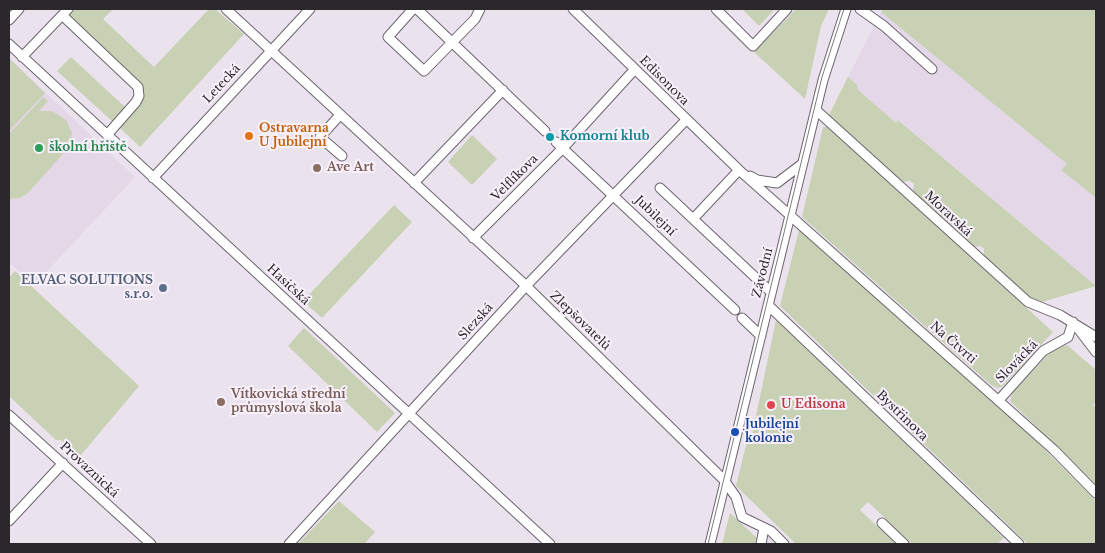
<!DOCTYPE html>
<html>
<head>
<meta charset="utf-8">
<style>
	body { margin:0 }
	#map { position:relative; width:1105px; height:553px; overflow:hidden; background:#eae3ed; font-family:"Libre Baskerville",serif }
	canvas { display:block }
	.frame { position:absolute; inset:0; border:10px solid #2b282c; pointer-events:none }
</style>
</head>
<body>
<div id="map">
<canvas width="1105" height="553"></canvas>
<div class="frame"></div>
</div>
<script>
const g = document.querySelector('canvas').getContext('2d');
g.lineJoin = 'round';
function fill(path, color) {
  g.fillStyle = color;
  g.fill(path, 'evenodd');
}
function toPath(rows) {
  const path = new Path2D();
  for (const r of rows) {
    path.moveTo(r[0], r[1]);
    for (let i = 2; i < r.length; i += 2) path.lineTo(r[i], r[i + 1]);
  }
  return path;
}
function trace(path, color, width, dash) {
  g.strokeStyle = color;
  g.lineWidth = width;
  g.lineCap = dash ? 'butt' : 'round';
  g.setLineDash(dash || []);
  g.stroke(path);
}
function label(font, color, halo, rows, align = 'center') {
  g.font = font + ' "Libre Baskerville",serif';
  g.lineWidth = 4;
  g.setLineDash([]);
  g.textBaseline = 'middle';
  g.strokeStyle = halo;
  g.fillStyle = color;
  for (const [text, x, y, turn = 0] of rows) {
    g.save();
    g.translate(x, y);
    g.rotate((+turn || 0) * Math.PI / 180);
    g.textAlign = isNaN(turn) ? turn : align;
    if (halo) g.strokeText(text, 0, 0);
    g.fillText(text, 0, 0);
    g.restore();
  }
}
const built = toPath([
	[881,12,1067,164,1061,170,1096,198,1096,286,899,120,896,123,857,89,858,86,848,77],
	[9,58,135,177,34,285,9,262]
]);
const green = toPath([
	[72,9,113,9,103,19,154,67,209,9,215,9,244,34,140,147,118,126,143,95,143,89,66,15],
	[742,9,775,9,759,26],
	[796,9,829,9,821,26,805,99,754,52],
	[883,9,1096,9,1096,198,1061,170,1067,164,881,12],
	[71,57,126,108,113,122,57,71],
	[9,58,45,93,9,131],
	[848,77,858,86,857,89,896,123,898,120,1096,286,1035,304,984,257,984,249,981,246,973,247,913,192,914,184,910,181,903,182,829,115],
	[43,97,48,101,39,111,52,111,66,120,72,133,70,146,28,193,20,198,9,199,9,134],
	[823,127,827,127,872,167,1053,332,1003,386,998,388,991,385,802,217],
	[472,135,497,159,472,185,448,162],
	[394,205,412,222,322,318,303,301],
	[799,230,1028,433,1096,501,1096,544,1028,544,780,306],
	[15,271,139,386,81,455,79,456,61,440,56,440,9,396,9,278],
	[776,320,976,511,1004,538,997,544,912,544,868,502,860,510,896,544,796,544,736,486,748,437,752,435],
	[304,328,395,413,377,432,288,346],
	[1067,345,1096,370,1096,401,1093,405,1096,408,1096,485,1010,401,1012,393,1048,355,1055,349],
	[339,501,375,532,364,544,298,544],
	[730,513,759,540,758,544,722,544]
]);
const streetTunnel = toPath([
	[545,131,556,142]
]);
const street = toPath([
	[226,9,522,282,724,480,736,497,742,517,771,531,784,544],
	[413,9,388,37,424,71,475,19,480,9],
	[417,9,545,131],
	[573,9,739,170,1054,450,1096,493],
	[716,9,753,46,787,9],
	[860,9,884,26,932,69],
	[62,15,138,87,139,96,136,102,107,135],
	[9,20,19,9],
	[9,44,550,544],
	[22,57,68,9],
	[816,110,1028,302,1060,315,1096,337],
	[340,115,320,137,342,156],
	[556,142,735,310],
	[750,176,757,180,777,183,802,164],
	[153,178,310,9],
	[414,183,503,90],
	[660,188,771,292],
	[693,219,739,170],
	[473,238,563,148,635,69],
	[768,305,1019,544],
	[742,318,761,336],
	[1076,326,1096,352],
	[999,400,1043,351,1068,337,1073,322],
	[9,415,151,544],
	[9,521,63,463],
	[882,523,904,544],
	[289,544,526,286,686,120],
	[710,544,823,80,846,9],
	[761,544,764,528]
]);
const tram = toPath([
	[708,544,822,77,844,9]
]);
const markers = [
	[249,136,5,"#e8710a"],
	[550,137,5,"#0f9aa8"],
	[39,148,5,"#2e9e5b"],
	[317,168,5,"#8d6e63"],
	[163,288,5,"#5c6f8a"],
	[221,402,5,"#8d6e63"],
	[771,405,5,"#e0444e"],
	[735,432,5,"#1a4fb4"]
];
const streetNames = [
	["Edisonova",664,81,45],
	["Letecká",222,84,-47],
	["Velflíkova",515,178,-45],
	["Moravská",948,214,43],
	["Jubilejní",655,216,44],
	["Závodní",763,273,-76],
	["Hasičská",288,285,43],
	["Zlepšovatelů",580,321,44],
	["Slezská",476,322,-48],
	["Na Čtvrti",953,343,41],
	["Slovácká",1017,362,-46],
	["Bystřinova",902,416,44],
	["Provaznická",89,470,43]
];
const foodNames = [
	["Ostravarna",259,129],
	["U Jubilejní",259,143]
];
const cultureNames = [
	["Komorní klub",560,137]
];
const leisureNames = [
	["školní hřiště",49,148]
];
const educationNames = [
	["Ave Art",327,168],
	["Vítkovická střední",231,395],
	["průmyslová škola",231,409]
];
const serviceNames = [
	["ELVAC SOLUTIONS",153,281],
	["s.r.o.",153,295]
];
const healthNames = [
	["U Edisona",781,405]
];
const transitNames = [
	["Jubilejní",745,425],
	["kolonie",745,439]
];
fill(built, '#e3d7e8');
fill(green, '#c8d1b3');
trace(streetTunnel, '#c4bec6', 9, [9, 4.5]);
trace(street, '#6c656e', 11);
trace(street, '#fff', 9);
trace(tram, '#7f7a81', 1);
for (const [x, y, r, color] of markers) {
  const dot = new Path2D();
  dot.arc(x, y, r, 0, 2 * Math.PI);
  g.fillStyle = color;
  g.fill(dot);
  trace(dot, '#f8f0fb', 2);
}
label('12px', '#2b282c', '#f8f0fb', streetNames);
label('bold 12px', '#c56008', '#f8f0fb', foodNames, 'left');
label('bold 12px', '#0d838f', '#f8f0fb', cultureNames, 'left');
label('bold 12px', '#27864d', '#f8f0fb', leisureNames, 'left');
label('bold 12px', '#785e54', '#f8f0fb', educationNames, 'left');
label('bold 12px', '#4e5e75', '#f8f0fb', serviceNames, 'right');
label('bold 12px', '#be3a42', '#f8f0fb', healthNames, 'left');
label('bold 12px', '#164399', '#f8f0fb', transitNames, 'left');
</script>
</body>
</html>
